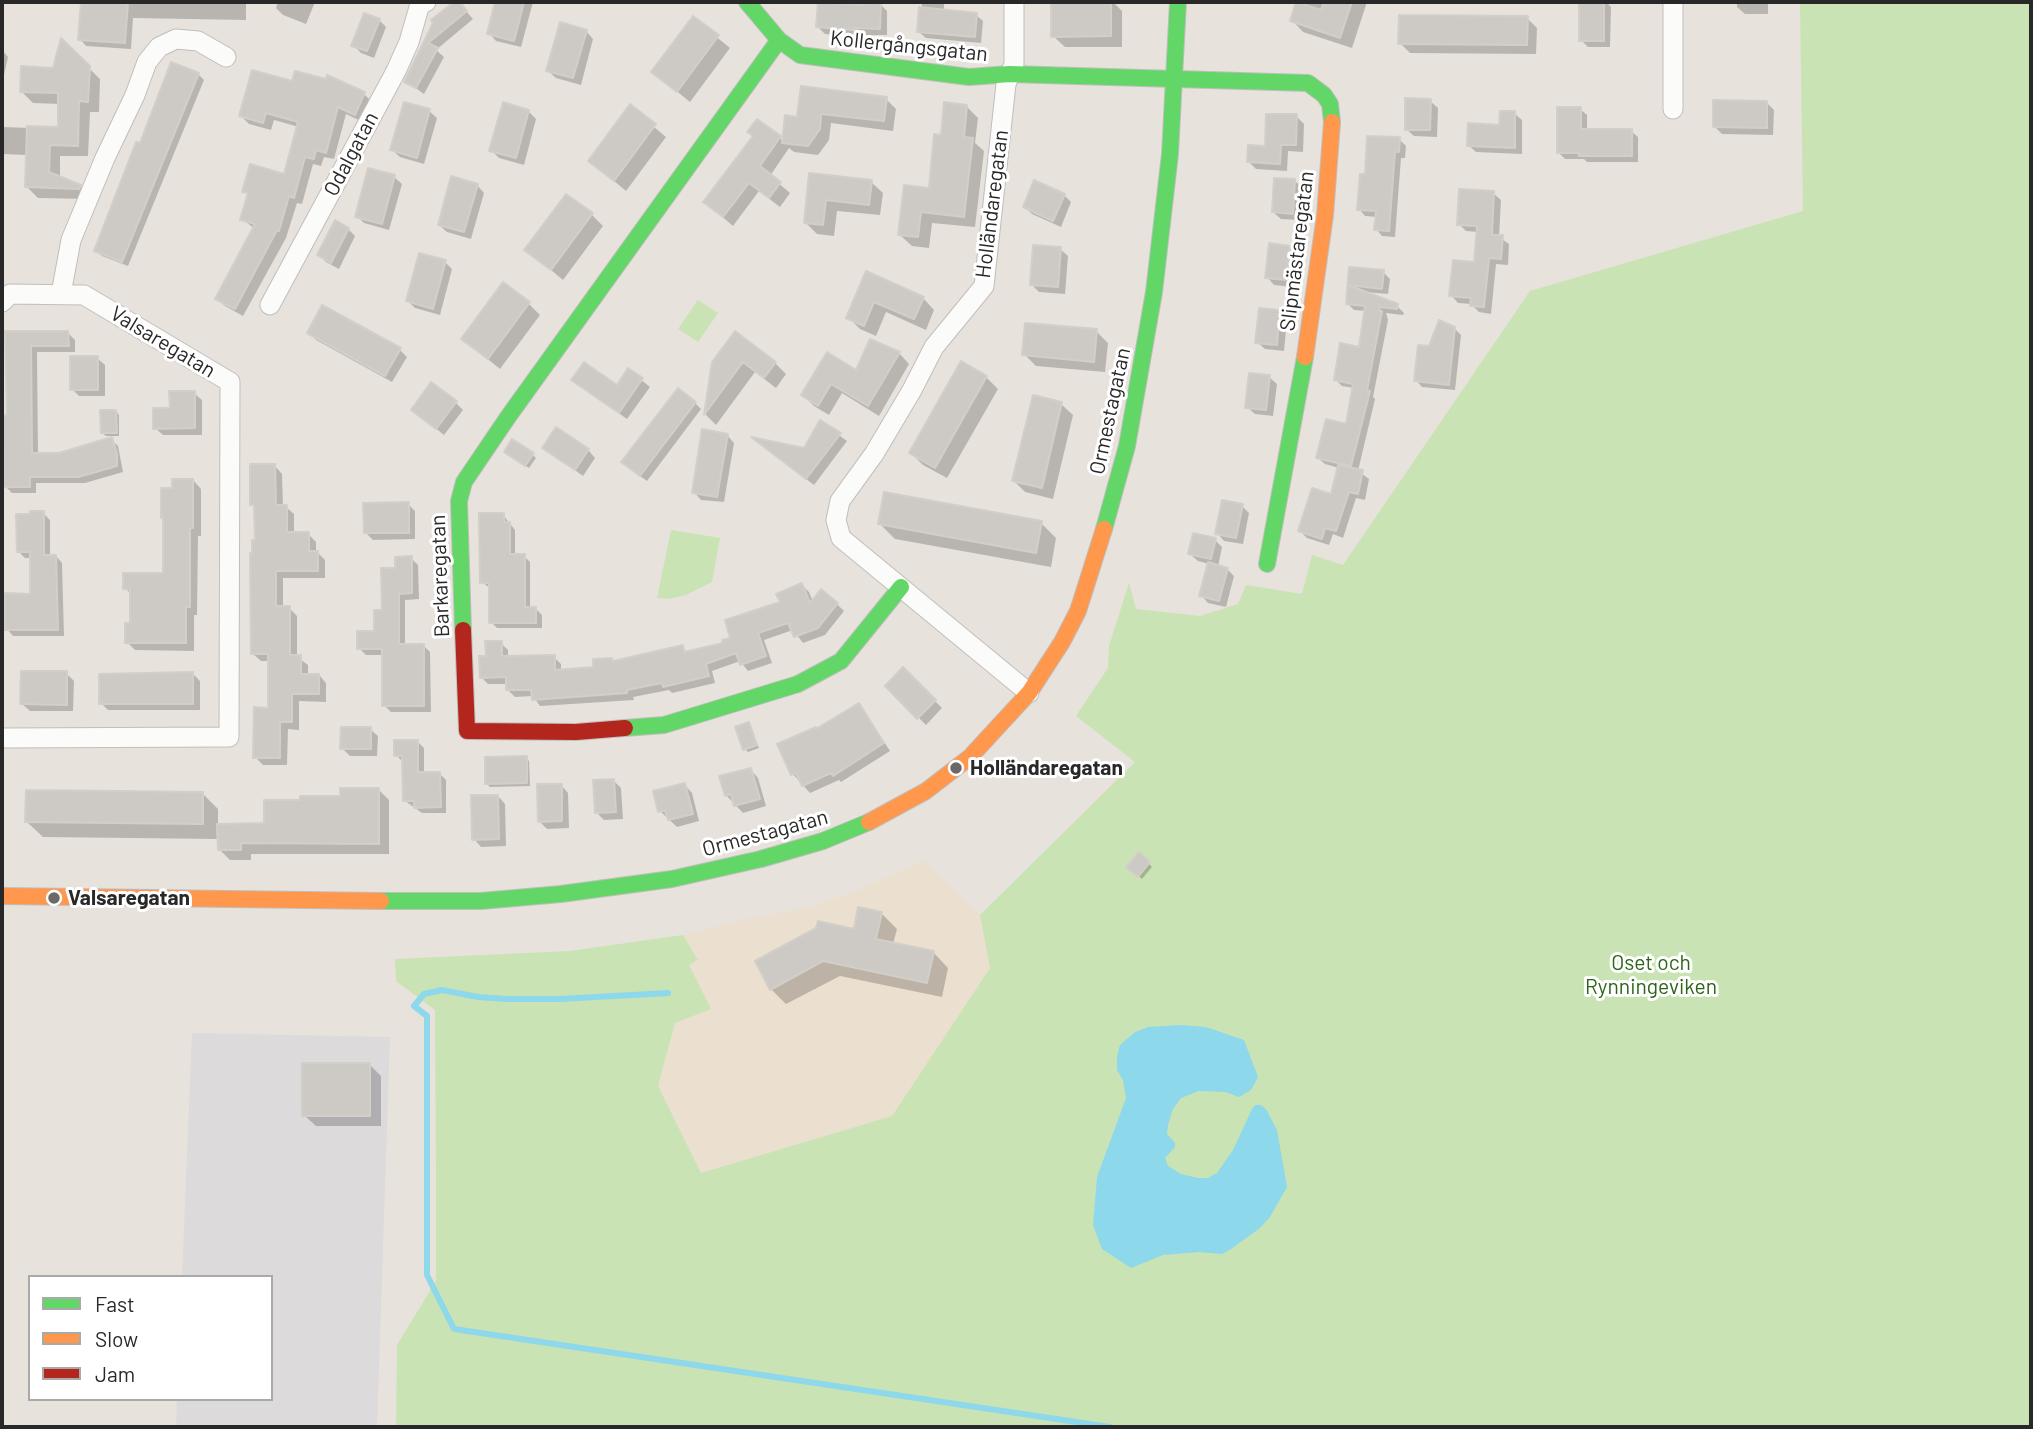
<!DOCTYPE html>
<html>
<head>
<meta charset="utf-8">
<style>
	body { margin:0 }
	#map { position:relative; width:2033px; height:1429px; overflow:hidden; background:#e7e2dc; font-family:Barlow,sans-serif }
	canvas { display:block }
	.frame { position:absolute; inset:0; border:4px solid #282828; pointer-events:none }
	.legend { position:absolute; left:28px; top:1275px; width:245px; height:126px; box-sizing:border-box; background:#fff; border:2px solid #a9a9a9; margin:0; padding:9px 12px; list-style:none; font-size:21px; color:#282828 }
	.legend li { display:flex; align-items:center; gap:14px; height:35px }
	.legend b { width:35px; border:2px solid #a9a9a9 }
</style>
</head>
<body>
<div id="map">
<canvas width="2033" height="1429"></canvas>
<div class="frame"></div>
<ul class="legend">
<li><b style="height:9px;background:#63d668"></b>Fast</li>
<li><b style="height:9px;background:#ff974d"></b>Slow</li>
<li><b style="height:9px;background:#b3261e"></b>Jam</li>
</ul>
</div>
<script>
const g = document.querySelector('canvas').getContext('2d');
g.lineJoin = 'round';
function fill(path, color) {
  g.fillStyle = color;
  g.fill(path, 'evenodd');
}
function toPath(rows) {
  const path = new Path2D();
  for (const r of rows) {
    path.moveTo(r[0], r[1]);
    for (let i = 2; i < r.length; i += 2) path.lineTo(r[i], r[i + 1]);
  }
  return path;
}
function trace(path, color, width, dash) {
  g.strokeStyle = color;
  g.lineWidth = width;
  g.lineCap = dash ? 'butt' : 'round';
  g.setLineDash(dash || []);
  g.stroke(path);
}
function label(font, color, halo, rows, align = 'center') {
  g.font = font + ' Barlow,sans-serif';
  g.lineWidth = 6;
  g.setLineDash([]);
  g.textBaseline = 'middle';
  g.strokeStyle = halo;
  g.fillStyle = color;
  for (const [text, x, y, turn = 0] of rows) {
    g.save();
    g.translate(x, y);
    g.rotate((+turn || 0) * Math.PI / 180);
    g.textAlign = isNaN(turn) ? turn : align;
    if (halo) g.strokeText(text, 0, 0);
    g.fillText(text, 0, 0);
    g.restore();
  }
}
const industrial = toPath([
	[192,1033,390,1037,377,1427,176,1427,177,1399,271,1399,271,1277,182,1277]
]);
const education = toPath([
	[924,860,980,915,990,968,892,1116,701,1173,657,1086,689,965,697,959,683,935,737,921,809,907,854,892]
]);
const green = toPath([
	[1800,2,2031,2,2031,1427,396,1427,397,1345,436,1281,436,1163,435,1010,396,981,395,959,570,951,683,935,698,960,689,965,711,1009,675,1023,658,1086,701,1173,892,1116,990,968,980,915,1135,762,1076,716,1108,668,1109,646,1129,583,1136,609,1200,616,1238,604,1246,585,1302,594,1312,555,1343,565,1530,291,1803,211],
	[698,300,718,313,698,342,678,329],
	[671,530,720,538,712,582,686,595,669,599,657,598]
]);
const water = toPath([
	[1180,1025,1206,1027,1244,1040,1258,1077,1251,1090,1239,1097,1225,1092,1199,1091,1181,1098,1173,1109,1168,1125,1167,1134,1175,1143,1175,1147,1165,1158,1168,1166,1181,1174,1198,1178,1208,1178,1217,1173,1233,1150,1252,1109,1255,1105,1261,1105,1266,1109,1277,1130,1287,1187,1270,1217,1260,1228,1231,1249,1222,1254,1199,1252,1163,1255,1131,1268,1102,1249,1093,1225,1097,1177,1126,1098,1123,1080,1117,1070,1117,1056,1120,1045,1135,1032,1148,1027]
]);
const shadow = toPath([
	[83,2,246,2,246,20,133,18,131,49,86,46,80,39],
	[278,2,315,2,306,24,283,15,276,8],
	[458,2,473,19,436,50,444,57,424,94,406,81,435,23,434,21],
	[497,2,533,2,521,47,496,41,489,33],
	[922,2,944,2,944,11,976,15,983,21,981,43,926,38,919,32],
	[1053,2,1113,2,1122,11,1122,47,1065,47,1053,36],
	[1298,2,1367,2,1352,48,1303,32,1292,20],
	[1581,2,1606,2,1611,7,1610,47,1588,47,1581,40],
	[1737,2,1768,2,1768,14,1745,14,1737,7],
	[880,4,887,11,887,35,861,35,861,37,825,34,817,26],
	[693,18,730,48,690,102,653,72],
	[1527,18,1537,28,1536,54,1410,53,1400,43],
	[379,20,386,27,374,58,361,53,353,45],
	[586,31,593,39,581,85,556,78,548,71],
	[62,42,100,79,99,112,90,112,88,156,60,156,60,178,80,186,90,199,38,198,26,186,27,155,2,154,2,127,60,129,60,104,33,103,22,92,55,70],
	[2,50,8,57,2,84],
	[198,74,204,80,128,266,102,256,96,250],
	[294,83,364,94,372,102,363,122,346,114,334,159,324,157,321,166,313,164,302,204,297,203,286,238,243,316,225,306,217,299,255,229,242,219,249,195,244,191,285,176,299,127,274,120,271,130,249,124,241,116],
	[886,99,896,109,893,131,831,123,829,140,818,155,794,152,789,148,770,176,790,193,780,207,759,191,733,226,705,202,780,138,784,142,799,119],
	[1430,101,1438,108,1437,137,1414,136,1406,129],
	[1766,102,1774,110,1773,135,1722,134,1715,127],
	[966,106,978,118,975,143,984,151,975,227,932,223,929,248,912,246,900,235,931,190,942,137],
	[630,107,666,137,626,191,590,161],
	[1580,109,1587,115,1587,131,1631,131,1638,137,1638,162,1587,162,1584,159,1565,159,1559,153],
	[429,111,437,118,424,164,400,157,392,150],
	[528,111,536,119,524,165,499,158,491,150],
	[1514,113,1522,120,1522,154,1476,152,1468,145,1501,126],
	[1296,116,1304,124,1303,152,1288,151,1287,171,1256,169,1249,162,1267,148],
	[1399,139,1406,146,1405,158,1401,158,1395,237,1382,236,1376,229,1377,217,1365,216,1359,209,1367,176],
	[811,175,871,182,883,193,880,215,837,211,834,236,817,234,806,223],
	[394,177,402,184,389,230,364,223,357,216],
	[1295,181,1302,188,1300,220,1281,219,1273,212],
	[477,185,484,193,471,239,447,232,439,225],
	[1493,193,1501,200,1499,237,1509,244,1508,265,1496,264,1491,314,1479,312,1471,304,1458,303,1451,295,1475,264,1478,232,1466,231,1459,224],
	[1064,195,1071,202,1061,227,1032,214,1025,207],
	[592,215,603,226,563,280,527,250],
	[348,229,355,236,339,269,326,262,319,255],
	[1289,247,1297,255,1294,287,1274,285,1267,277],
	[1060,249,1068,256,1065,294,1039,292,1032,285],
	[445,262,452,269,440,315,415,308,408,301],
	[1351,269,1383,272,1390,279,1388,294,1364,292,1397,306,1404,313,1403,315,1386,313,1388,320,1373,397,1375,399,1358,471,1369,479,1365,500,1356,498,1343,538,1333,534,1329,545,1307,538,1300,531,1333,496,1339,468,1325,464,1318,458,1347,426,1354,388,1342,386,1335,379,1360,349,1366,311,1354,310,1347,303],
	[867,274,923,298,934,310,926,330,886,312,876,336,860,329,848,317],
	[529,304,540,315,500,369,463,339],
	[1279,312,1287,319,1284,351,1265,349,1257,342],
	[1454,328,1461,335,1455,390,1422,387,1416,380,1430,348],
	[1096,331,1108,343,1105,372,1036,366,1024,354],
	[309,332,400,350,407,357,392,382,316,340],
	[7,333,68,333,75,340,75,352,37,352,38,454,59,454,111,439,118,446,123,472,85,483,36,483,36,493,12,493,5,486,9,417],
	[735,334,775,363,786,374,776,388,755,372,716,425,706,415,714,363],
	[899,353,909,364,879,416,842,393,829,415,814,406,803,395],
	[97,358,105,365,105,396,79,396,72,389],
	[629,370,650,387,627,419,581,387,617,387],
	[986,377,998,389,947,478,923,465,911,453],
	[1269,377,1277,384,1273,416,1255,414,1247,407],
	[194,393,202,400,202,435,163,435,155,428],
	[456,403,463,410,444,435,413,410],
	[695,403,701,409,647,481,629,468],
	[1061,404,1073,415,1053,499,1025,492,1014,481],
	[116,411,119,415,119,436,106,436,102,433],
	[821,422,847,441,814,485,756,440,801,447,805,450],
	[727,435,734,443,724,502,701,500,694,492],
	[544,448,588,450,595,458,583,476],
	[509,455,533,455,536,458,529,468],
	[275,466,282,474,283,507,286,507,294,514,294,534,308,534,316,542,316,551,325,560,325,578,283,578,283,608,289,608,297,616,297,657,308,665,308,675,319,675,326,683,326,702,299,701,299,730,288,729,287,765,263,765,255,757,270,710,270,661,261,661,253,654,256,541,256,508,252,504],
	[193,480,201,489,201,536,198,536,197,615,194,615,194,651,135,650,127,642,132,625,132,595,125,588,164,575,165,520,162,517,174,490],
	[408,504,415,511,415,539,373,540,365,532],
	[1242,506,1249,513,1243,544,1224,541,1217,533],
	[43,513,50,520,50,556,56,556,62,563,64,636,13,636,7,629,31,595,31,558,25,558,18,551],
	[503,515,515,530,515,556,524,556,530,562,530,609,536,609,542,615,542,628,497,628,491,622,491,589,482,582],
	[1041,523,1056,538,1051,567,895,539,880,524],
	[1215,540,1222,547,1218,567,1227,569,1234,576,1226,607,1208,603,1201,595,1209,564,1198,561,1190,554],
	[411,558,418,565,419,599,405,600,405,646,423,645,430,652,431,712,391,712,384,705,384,655,366,655,359,648,376,633,397,569],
	[802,585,809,592,813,602,837,604,844,611,825,635,803,643,793,630,764,640,772,663,748,671,740,661,712,671,715,683,672,693,669,690,633,697,634,700,540,706,533,696,515,697,508,690,508,684,488,684,481,677,488,657,501,643,508,650,508,658,554,657,561,664,561,672,595,669,612,660,614,662,682,647,688,653,725,644,782,603],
	[903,669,942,708,926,725,887,686],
	[66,673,74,681,73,711,30,711,22,704],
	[193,674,200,681,200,710,108,710,101,703],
	[858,705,865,712,890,751,841,782,839,780,810,793,793,774,817,731],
	[749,724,759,748,748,752,745,749],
	[370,729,378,736,377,756,350,756,342,748],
	[417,741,424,748,424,774,440,774,446,780,446,813,422,813,405,801,402,761,396,755],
	[526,758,529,761,530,786,490,787,487,784],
	[751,770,758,778,766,806,743,813,726,795],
	[614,781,621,788,623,819,604,820,597,813],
	[561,785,568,793,569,828,547,829,539,821],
	[685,785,692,793,699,821,677,827,660,811],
	[378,789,389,800,389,854,251,854,251,860,230,860,219,849,219,839,43,837,27,822,202,793,218,809,218,826,265,825,342,798],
	[498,796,505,804,506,846,481,847,474,839],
	[1140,855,1152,867,1142,879,1129,867],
	[881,913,897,929,893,944,933,952,948,968,942,997,840,976,786,1004,771,989],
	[369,1064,381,1076,381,1126,316,1126,304,1115]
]);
const stream = toPath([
	[668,993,560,999,506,999,478,997,442,990,424,994,414,1006,427,1016,427,1275,454,1329,1110,1427]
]);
const building = toPath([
	[81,2,128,2,125,43,78,40,81,2],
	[454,2,460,2,467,11,428,43,438,48,416,88,404,82,433,23,431,20,454,2],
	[495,2,524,2,514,41,487,34,495,2],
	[818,2,864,5,864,2,881,2,880,29,854,28,854,30,816,27,818,2],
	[1051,2,1111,2,1111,36,1051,37,1051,2],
	[1296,2,1321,10,1324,2,1352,2,1340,38,1290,21,1296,2],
	[1579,2,1604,2,1604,41,1579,41,1579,2],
	[919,7,977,13,975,37,917,32,919,7],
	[364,13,380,19,367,51,351,46,364,13],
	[1399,15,1528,16,1527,45,1398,44,1399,15],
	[693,16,719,35,677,92,651,72,693,16],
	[560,22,587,30,573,78,546,71,560,22],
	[61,38,90,66,88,102,79,101,78,146,50,145,49,172,81,185,79,189,25,187,27,126,58,127,58,93,20,92,21,66,53,68,61,38],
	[171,62,199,73,122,262,94,251,136,142,140,143,171,62],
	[252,70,292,81,295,71,326,79,327,75,365,92,355,115,338,107,326,153,316,150,314,159,305,157,294,198,289,196,279,231,277,230,235,309,215,299,255,224,240,220,248,193,242,192,250,164,284,174,298,122,266,113,263,123,239,116,252,70],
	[801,86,887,97,884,121,821,114,820,129,808,146,782,143,785,115,797,117,801,86],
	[1405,98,1431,99,1430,130,1405,130,1405,98],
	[1713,100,1767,101,1767,128,1713,127,1713,100],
	[404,102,430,109,417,158,390,150,404,102],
	[503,102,529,110,516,158,489,151,503,102],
	[944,102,967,105,964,137,973,138,964,217,921,212,918,237,898,235,904,185,929,188,934,134,941,135,944,102],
	[630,104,656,124,614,181,588,161,630,104],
	[1557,107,1581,107,1581,129,1632,129,1632,156,1579,156,1579,153,1557,153,1557,107],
	[1500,111,1515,111,1515,148,1467,146,1468,123,1499,125,1500,111],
	[1266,114,1297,114,1296,145,1281,145,1280,164,1247,162,1248,145,1265,146,1266,114],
	[757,119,781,136,760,166,781,182,769,198,749,183,723,217,703,202,753,136,747,132,757,119],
	[1367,136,1400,137,1399,152,1395,152,1389,231,1374,230,1376,211,1357,210,1360,174,1365,174,1367,136],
	[368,168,395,175,382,224,355,217,368,168],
	[809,173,872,180,869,205,826,200,823,225,804,223,809,173],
	[451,176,478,184,464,232,438,225,451,176],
	[1274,178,1295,179,1293,214,1272,212,1274,178],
	[1034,180,1065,194,1053,221,1023,207,1034,180],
	[1459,189,1494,191,1492,235,1503,235,1501,259,1489,258,1484,307,1470,306,1471,298,1449,296,1453,260,1474,262,1477,226,1457,225,1459,189],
	[566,194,593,213,551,270,524,250,566,194],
	[335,220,349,228,331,263,317,255,335,220],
	[1269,243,1290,246,1287,280,1265,278,1269,243],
	[1033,245,1061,247,1058,287,1030,285,1033,245],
	[419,253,446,260,433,309,406,301,419,253],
	[1349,267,1384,270,1382,289,1348,285,1398,304,1397,309,1380,307,1379,311,1382,311,1367,390,1370,391,1351,466,1316,458,1326,419,1346,424,1353,384,1334,380,1340,343,1359,347,1365,306,1346,304,1349,267],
	[866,271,924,297,914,319,874,302,864,326,846,318,866,271],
	[503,282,530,302,488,359,461,339,503,282],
	[322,305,401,348,385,376,307,333,322,305],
	[1259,308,1280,310,1277,345,1255,343,1259,308],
	[1439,320,1455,327,1449,385,1414,381,1418,345,1429,346,1439,320],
	[1025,323,1097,329,1094,362,1022,355,1025,323],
	[5,331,68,331,69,346,31,346,32,453,59,453,112,437,117,454,117,466,78,477,30,477,30,487,4,487,3,416,7,415,5,331],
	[735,331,776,362,764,378,743,362,704,415,712,362,735,331],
	[870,339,900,352,868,406,831,384,818,406,801,395,827,352,856,370,870,339],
	[70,356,98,356,98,390,70,390,70,356],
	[961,361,987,376,935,468,909,453,961,361],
	[584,362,617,385,628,368,643,378,619,413,571,380,584,362],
	[1249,373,1270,375,1266,410,1245,408,1249,373],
	[431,382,457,401,436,429,411,410,431,382],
	[678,388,696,402,640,476,621,462,678,388],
	[169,391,195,391,195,428,153,429,153,408,170,408,169,391],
	[1033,395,1062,402,1042,488,1012,481,1033,395],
	[100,410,116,410,117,433,101,433,100,410],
	[820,420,841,433,806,479,751,437,804,448,820,420],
	[556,427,589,449,575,470,542,448,556,427],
	[702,429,728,434,717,497,692,493,702,429],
	[512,439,534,453,525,466,504,452,512,439],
	[250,464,275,464,276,505,287,505,287,532,309,532,309,551,318,551,318,571,276,571,276,606,290,606,290,655,301,655,301,674,319,674,319,694,292,694,292,722,280,722,280,758,253,758,254,707,268,708,268,654,251,654,250,553,252,553,252,540,255,540,254,505,250,505,250,464],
	[1338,465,1363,470,1358,494,1349,492,1336,531,1325,528,1322,539,1298,531,1312,488,1331,494,1338,465],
	[172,479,193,479,193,528,190,528,190,607,186,607,186,643,125,643,125,623,130,623,130,589,123,589,123,573,163,573,163,518,161,518,161,488,172,488,172,479],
	[884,492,1042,521,1036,553,878,524,884,492],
	[1222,500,1243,504,1236,538,1215,534,1222,500],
	[409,502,409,533,364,533,363,503,409,502],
	[30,511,44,511,44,555,56,555,58,630,5,630,5,593,30,594,30,552,17,552,16,514,30,514,30,511],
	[479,513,504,513,504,522,510,522,510,554,525,554,525,607,536,607,536,623,489,623,489,583,480,583,479,513],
	[1193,533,1216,538,1211,559,1188,554,1193,533],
	[412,556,412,593,399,594,399,644,424,644,424,706,382,706,382,649,357,649,357,631,374,631,374,610,382,610,381,568,395,568,395,557,412,556],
	[1208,562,1228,568,1219,601,1199,596,1208,562],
	[802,583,810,603,821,589,838,603,818,628,794,637,788,623,758,633,766,656,740,665,736,653,706,664,709,676,663,687,662,683,627,690,627,693,532,700,531,690,506,690,506,677,480,678,479,656,486,656,485,641,502,641,502,656,555,655,555,670,593,667,593,659,612,658,613,661,683,645,684,652,723,643,722,640,730,638,725,620,780,602,776,594,802,583],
	[903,667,936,700,917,719,885,686,903,667],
	[21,671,67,671,67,705,20,704,21,671],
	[193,672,193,704,99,704,99,674,193,672],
	[859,703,884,743,833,776,831,773,802,786,796,773,791,775,777,744,816,727,816,729,859,703],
	[749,722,757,745,743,750,735,727,749,722],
	[341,727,371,727,371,749,340,749,341,727],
	[394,740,418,740,418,772,440,772,441,807,414,808,414,801,403,801,402,756,394,756,394,740],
	[527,756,527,783,485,784,485,757,527,756],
	[751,768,760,799,734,806,731,794,725,796,719,776,751,768],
	[614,779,616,812,595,813,593,780,614,779],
	[685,783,693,814,668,820,665,810,658,812,653,791,685,783],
	[537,784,562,784,562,821,538,822,537,784],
	[340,788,379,788,379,844,241,843,241,850,218,850,217,824,264,823,264,800,300,800,300,796,340,796,340,788],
	[26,790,203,792,203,824,25,822,26,790],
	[471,795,498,795,499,839,472,840,471,795],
	[1139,852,1150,862,1138,877,1126,867,1139,852],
	[858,907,882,912,876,939,934,951,927,983,823,961,770,990,755,961,816,928,818,921,854,929,858,907],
	[302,1063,370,1063,370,1116,302,1116,302,1063]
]);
const street = toPath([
	[1014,2,1014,64,1006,84,984,286,934,347,912,390,874,454,840,501,836,520,841,538,1029,693],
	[1673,2,1673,109],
	[61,294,71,240,105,158,135,95,147,62,159,47,176,39,198,41,226,57],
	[2,302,10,294,84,295,230,382,229,737,2,738],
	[270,305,396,71,409,42,420,4,426,2]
]);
const fast = toPath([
	[747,2,779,40,800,55,969,77,1010,74,1308,83,1324,95,1330,104,1332,122],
	[1104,529,1127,446,1154,292,1170,154,1178,2],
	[1267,564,1305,357],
	[463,630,459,501,464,482,508,417,779,40],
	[625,728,664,725,798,684,841,661,901,587],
	[381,901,481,901,561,894,672,879,761,859,823,841,869,822]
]);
const slow = toPath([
	[1305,357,1325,215,1332,122],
	[869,822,926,791,970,757,1029,693,1062,642,1078,611,1104,529],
	[2,896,381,901]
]);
const jam = toPath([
	[463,630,467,731,576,732,625,728]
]);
const markers = [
	[956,768,7,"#6b6967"],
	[54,898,7,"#6b6967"]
];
const streetNames = [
	["Kollergångsgatan",909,46,6],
	["Odalgatan",351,154,-62],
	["Holländaregatan",992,204,-83],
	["Slipmästaregatan",1297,251,-83],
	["Valsaregatan",163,342,31],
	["Ormestagatan",1110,411,-78],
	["Barkaregatan",440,576,-92],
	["Ormestagatan",765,833,-15]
];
const poiNames = [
	["Holländaregatan",970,768],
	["Valsaregatan",68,898]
];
const parkNames = [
	["Oset och",1651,963],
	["Rynningeviken",1651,987]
];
fill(industrial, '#dddadc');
fill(education, '#ebe0d0');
fill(green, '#cae3b4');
fill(water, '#8dd8eb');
fill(shadow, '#0003');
trace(stream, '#8dd8eb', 6);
fill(building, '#cdcac6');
trace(building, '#d2cec8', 2);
trace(street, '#c0bebe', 21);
trace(fast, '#c0bebe', 18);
trace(slow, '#c0bebe', 18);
trace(jam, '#c0bebe', 18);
trace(street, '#fbfbfa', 19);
trace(fast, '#63d668', 16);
trace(slow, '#ff974d', 16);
trace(jam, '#b3261e', 16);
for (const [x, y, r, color] of markers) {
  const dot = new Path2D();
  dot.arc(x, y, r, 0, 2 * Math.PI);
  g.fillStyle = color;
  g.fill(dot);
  trace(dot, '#fff', 2.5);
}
label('21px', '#282828', '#fff', streetNames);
label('bold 21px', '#282828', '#fff', poiNames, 'left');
label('21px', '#2c6517', '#fff', parkNames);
</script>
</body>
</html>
